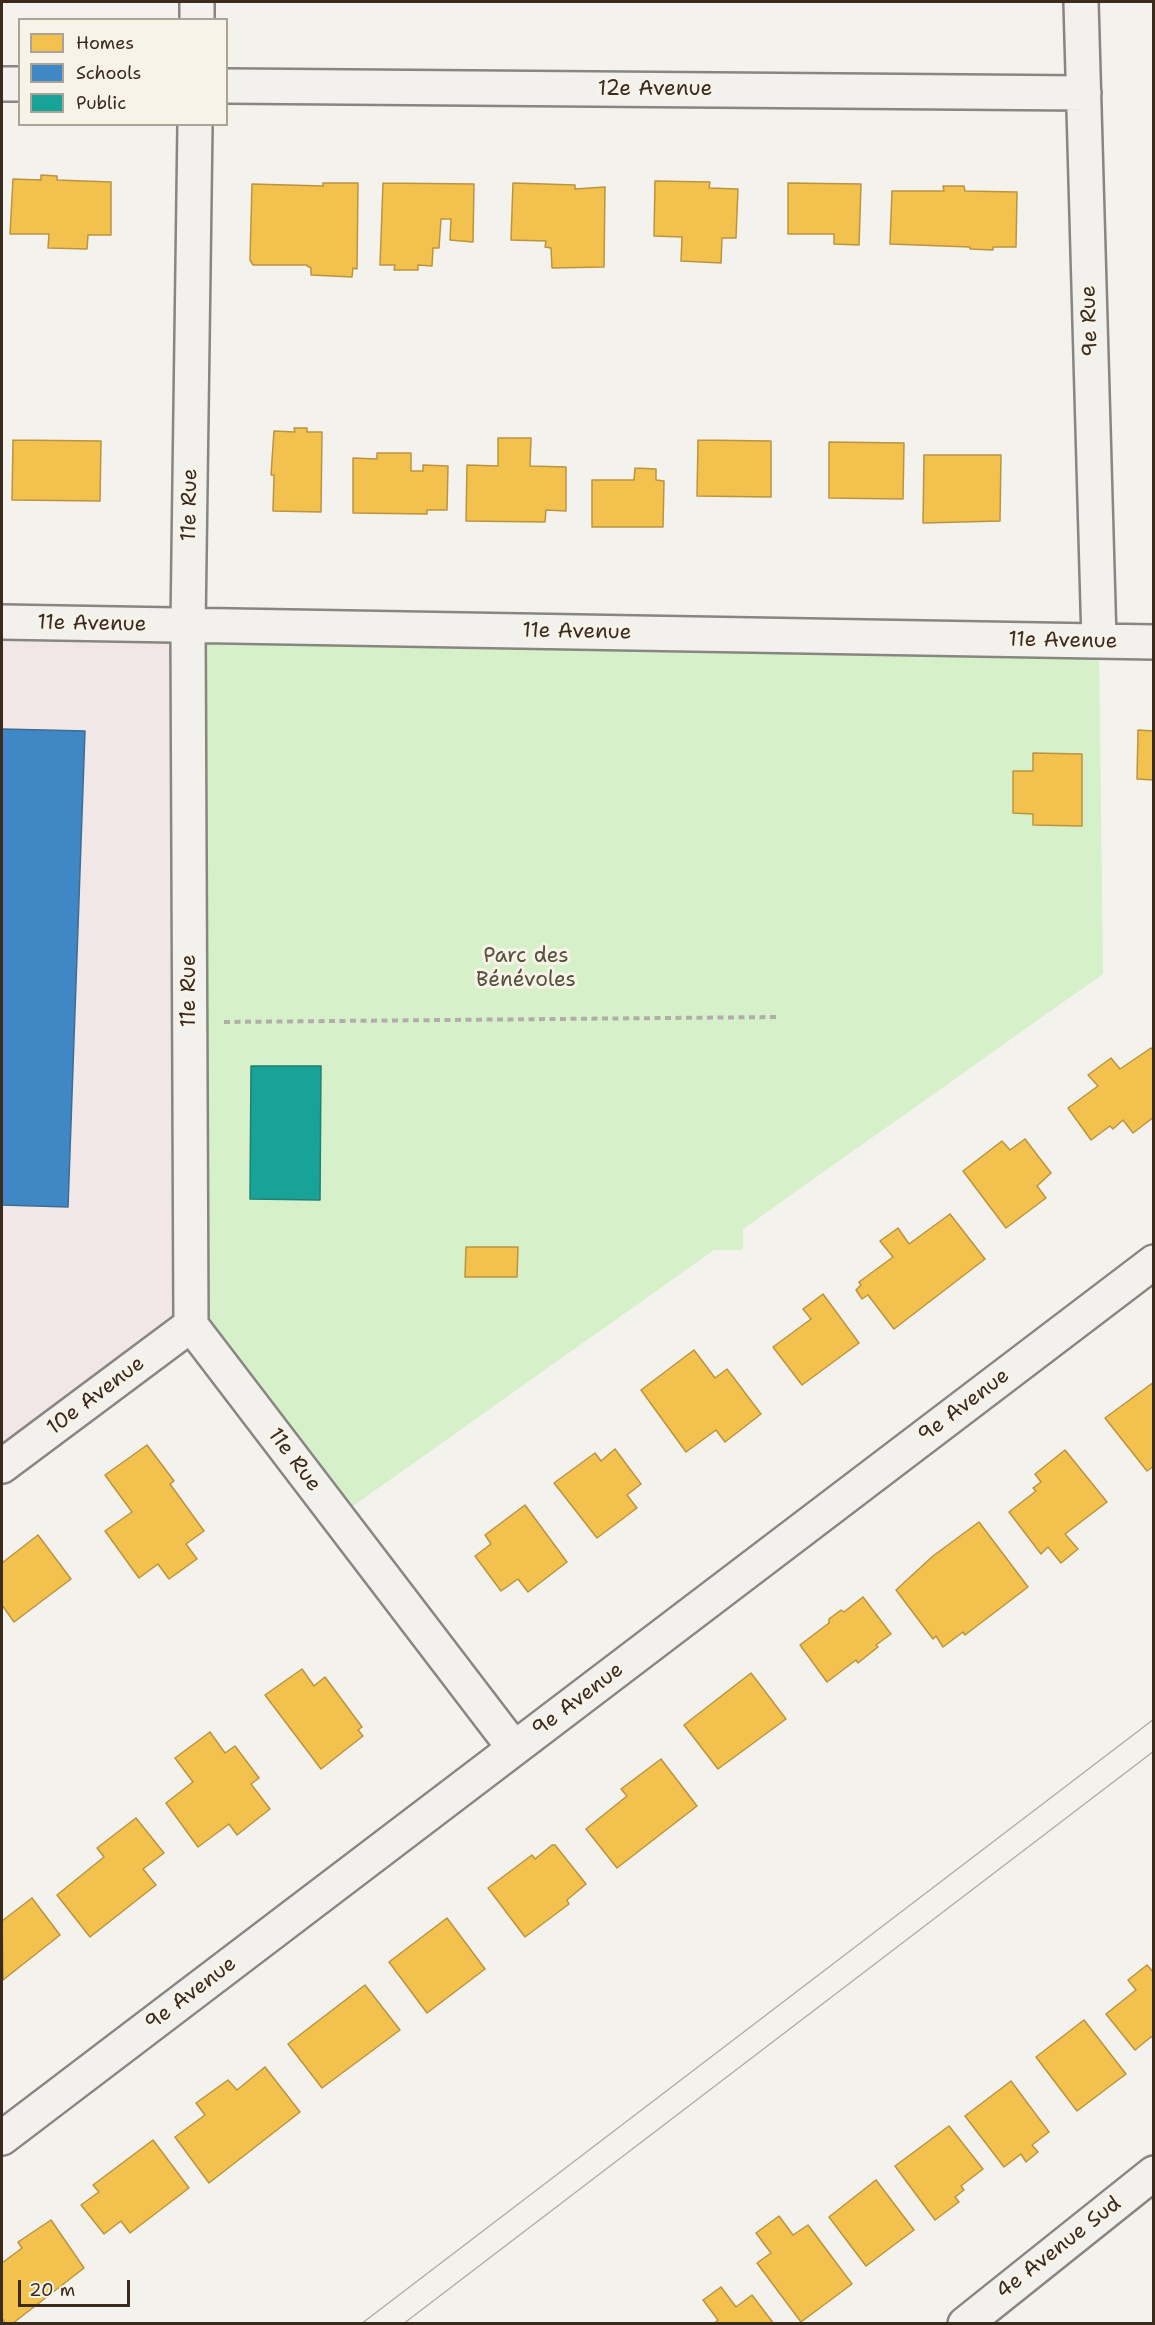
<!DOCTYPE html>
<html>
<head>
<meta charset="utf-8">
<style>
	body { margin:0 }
	#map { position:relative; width:1155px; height:2325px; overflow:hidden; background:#f4f2ec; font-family:"Shantell Sans",sans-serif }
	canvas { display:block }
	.frame { position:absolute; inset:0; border:3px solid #3b2a1e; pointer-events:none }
	.legend { position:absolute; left:18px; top:18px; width:210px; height:108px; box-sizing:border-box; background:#f7f3e8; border:2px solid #aca397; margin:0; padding:8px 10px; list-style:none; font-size:18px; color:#3b2a1e }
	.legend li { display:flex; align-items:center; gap:12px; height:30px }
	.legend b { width:30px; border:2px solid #aca397 }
	.scale { position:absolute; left:18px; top:2280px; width:112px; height:27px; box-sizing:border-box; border:3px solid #3b2a1e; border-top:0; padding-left:8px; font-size:18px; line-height:21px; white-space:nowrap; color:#3b2a1e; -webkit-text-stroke:4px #f7f3e8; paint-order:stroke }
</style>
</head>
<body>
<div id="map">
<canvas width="1155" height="2325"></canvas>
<div class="frame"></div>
<ul class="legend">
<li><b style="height:16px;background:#f2c14e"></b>Homes</li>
<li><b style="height:16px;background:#3f88c5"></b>Schools</li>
<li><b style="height:16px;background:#17a398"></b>Public</li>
</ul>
<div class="scale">20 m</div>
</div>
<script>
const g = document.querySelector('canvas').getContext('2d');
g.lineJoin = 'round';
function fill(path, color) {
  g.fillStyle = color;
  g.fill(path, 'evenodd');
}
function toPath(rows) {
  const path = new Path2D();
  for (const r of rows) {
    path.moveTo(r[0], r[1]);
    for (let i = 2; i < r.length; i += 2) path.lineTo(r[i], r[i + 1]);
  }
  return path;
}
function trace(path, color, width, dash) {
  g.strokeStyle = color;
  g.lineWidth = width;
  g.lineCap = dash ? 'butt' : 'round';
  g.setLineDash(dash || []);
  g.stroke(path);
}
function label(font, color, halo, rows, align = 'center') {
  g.font = font + ' "Shantell Sans",sans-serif';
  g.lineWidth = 6;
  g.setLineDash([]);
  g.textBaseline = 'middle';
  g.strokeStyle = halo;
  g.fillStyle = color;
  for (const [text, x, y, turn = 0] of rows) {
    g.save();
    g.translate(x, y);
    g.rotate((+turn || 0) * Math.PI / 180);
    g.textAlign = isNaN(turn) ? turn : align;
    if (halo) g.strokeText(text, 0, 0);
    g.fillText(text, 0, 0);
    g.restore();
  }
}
const built = toPath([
	[2,622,188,626,191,1325,2,1466]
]);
const green = toPath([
	[188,626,1099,641,1103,974,743,1229,743,1250,714,1250,346,1511,191,1325]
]);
const homes = toPath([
	[41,175,57,176,57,180,111,182,111,235,88,235,87,249,48,248,49,234,10,234,13,179,41,180,41,175],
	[655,181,710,182,709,188,738,189,736,238,722,238,721,263,681,261,682,237,654,236,655,181],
	[323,183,358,183,357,269,353,268,352,277,311,275,311,268,306,265,253,265,250,260,252,184,323,186,323,183],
	[383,183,474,184,473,242,450,240,451,219,441,219,439,248,433,248,432,266,418,265,418,270,394,270,395,265,380,265,383,183],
	[513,183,575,185,575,189,605,187,604,267,552,268,551,248,545,247,546,241,511,240,513,183],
	[788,183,861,184,859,245,834,244,834,234,788,234,788,183],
	[943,186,964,186,965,191,1017,192,1016,247,993,247,993,250,970,249,970,247,890,244,892,191,944,191,943,186],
	[294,428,307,428,307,432,322,432,321,512,273,511,274,475,271,475,274,431,295,432,294,428],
	[498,438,531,438,530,466,566,467,566,511,546,510,545,522,466,521,467,465,498,466,498,438],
	[13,440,101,441,100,501,12,500,13,440],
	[698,440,771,441,771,497,697,496,698,440],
	[829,442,904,443,903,499,829,498,829,442],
	[377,453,411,453,411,471,423,471,423,465,448,466,447,510,427,510,427,514,353,513,353,458,377,459,377,453],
	[924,455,1001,455,1000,521,923,523,924,455],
	[635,468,656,469,656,480,664,481,663,527,592,527,592,480,634,480,635,468],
	[1138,730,1154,731,1154,780,1137,779,1138,730],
	[1033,753,1082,754,1082,826,1033,825,1033,814,1013,813,1013,771,1033,771,1033,753],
	[1151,1048,1154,1051,1154,1117,1133,1133,1123,1120,1113,1129,1110,1126,1091,1140,1068,1108,1098,1086,1088,1075,1111,1058,1120,1069,1151,1048],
	[1025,1139,1051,1173,1037,1186,1046,1198,1006,1228,963,1171,1002,1141,1010,1150,1025,1139],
	[950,1214,985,1259,894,1329,868,1295,862,1299,856,1290,861,1285,859,1282,893,1257,880,1241,898,1228,909,1244,950,1214],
	[466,1247,518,1247,517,1277,465,1277,466,1247],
	[823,1294,859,1343,802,1385,773,1347,811,1319,803,1309,823,1294],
	[694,1350,715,1378,727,1369,761,1414,725,1442,716,1430,686,1452,641,1390,694,1350],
	[1154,1382,1154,1466,1147,1471,1105,1418,1154,1382],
	[147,1445,174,1481,170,1484,204,1531,186,1544,197,1559,169,1579,158,1564,139,1578,105,1531,132,1512,105,1475,147,1445],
	[615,1449,641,1484,627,1495,637,1508,597,1538,554,1483,595,1453,601,1461,615,1449],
	[1065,1450,1107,1502,1065,1534,1078,1549,1061,1563,1048,1547,1041,1554,1009,1512,1036,1491,1033,1488,1041,1482,1035,1474,1065,1450],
	[525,1505,567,1562,528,1592,518,1579,501,1591,475,1556,491,1544,485,1535,525,1505],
	[979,1522,1028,1587,965,1635,963,1632,943,1647,936,1636,933,1639,896,1590,933,1556,979,1522],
	[38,1535,71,1579,14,1622,2,1605,2,1563,38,1535],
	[863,1597,891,1634,876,1645,878,1647,858,1663,856,1660,827,1682,800,1645,829,1623,829,1619,841,1610,844,1612,863,1597],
	[302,1669,314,1686,325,1677,362,1727,358,1730,363,1736,321,1769,265,1695,302,1669],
	[751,1673,786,1719,718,1769,684,1725,751,1673],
	[210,1732,225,1753,235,1746,259,1778,251,1784,270,1809,237,1835,229,1824,198,1847,166,1803,193,1782,175,1758,210,1732],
	[661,1759,697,1806,617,1868,586,1829,627,1796,621,1789,661,1759],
	[136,1818,164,1853,143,1869,156,1885,90,1937,57,1895,104,1857,97,1848,136,1818],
	[552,1845,555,1845,586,1884,567,1900,569,1904,525,1937,488,1888,532,1855,535,1859,552,1845],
	[32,1898,60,1935,3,1980,2,1921,32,1898],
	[447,1918,485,1969,427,2013,389,1962,447,1918],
	[1147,1965,1154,1973,1154,2038,1151,2037,1135,2050,1106,2014,1136,1990,1128,1980,1147,1965],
	[365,1985,400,2030,322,2088,288,2044,365,1985],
	[1084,2020,1126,2074,1077,2111,1036,2057,1084,2020],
	[265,2067,300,2112,209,2183,175,2137,205,2115,196,2103,228,2080,237,2090,265,2067],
	[1011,2081,1049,2132,1032,2145,1038,2152,1026,2162,1021,2154,1004,2167,965,2116,1011,2081],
	[949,2126,983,2169,961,2186,964,2190,955,2197,959,2202,935,2220,895,2166,949,2126],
	[153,2140,189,2188,130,2233,121,2221,104,2234,81,2205,99,2192,93,2185,153,2140],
	[876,2180,914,2230,866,2266,829,2217,876,2180],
	[779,2216,793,2235,808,2225,852,2284,801,2322,757,2263,771,2253,756,2233,779,2216],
	[51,2220,84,2268,12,2324,6,2324,2,2318,2,2263,22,2248,18,2242,51,2220],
	[721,2287,736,2307,752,2295,774,2324,714,2324,718,2320,703,2300,721,2287]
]);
const schools = toPath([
	[2,729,85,731,68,1207,2,1205,2,729]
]);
const public = toPath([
	[251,1066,321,1066,320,1200,250,1199,251,1066]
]);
const path = toPath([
	[224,1022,776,1017]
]);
const minor = toPath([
	[1081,2,1099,641],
	[197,20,197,2],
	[2,84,20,84],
	[226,86,1084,93],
	[195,124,188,626,191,1325,514,1748],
	[2,622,1154,642],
	[2,1466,191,1325],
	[2,2138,1154,1262],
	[965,2324,1154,2173]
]);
const tram = toPath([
	[361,2324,1154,1719],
	[403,2324,1154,1751]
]);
const streetNames = [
	["12e Avenue",655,90],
	["9e Rue",1090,321,-92],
	["11e Rue",190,505,-89],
	["11e Avenue",92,624,1],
	["11e Avenue",577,632,1],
	["11e Avenue",1063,641,1],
	["11e Rue",190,991,-90],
	["10e Avenue",96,1396,-37],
	["9e Avenue",964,1406,-37],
	["11e Rue",294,1460,53],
	["9e Avenue",578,1700,-37],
	["9e Avenue",191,1994,-37],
	["4e Avenue Sud",1059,2248,-38]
];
const parkNames = [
	["Parc des",526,957],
	["Bénévoles",526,981]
];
fill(built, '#f1e7e7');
fill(green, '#d6f0c9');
fill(homes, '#f2c14e');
trace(homes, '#bb9440', 1.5);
fill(schools, '#3f88c5');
trace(schools, '#3e6c93', 1.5);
fill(public, '#17a398');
trace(public, '#227f73', 1.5);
trace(minor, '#898580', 38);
trace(path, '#b1aeaa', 4, [6, 4.5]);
trace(minor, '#f2f1ed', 33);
trace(tram, '#b1aeaa', 1.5);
label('21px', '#3b2a1e', '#f7f3e8', streetNames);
label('21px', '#55513b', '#f7f3e8', parkNames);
</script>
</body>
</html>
